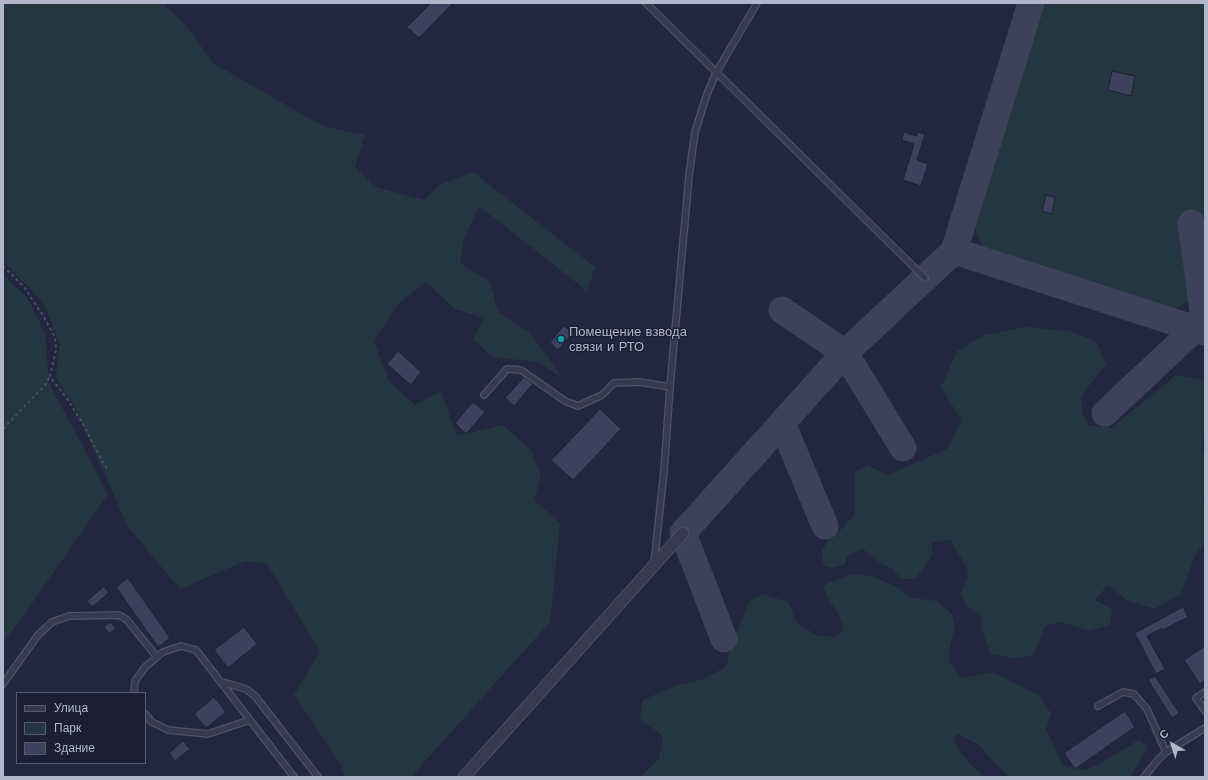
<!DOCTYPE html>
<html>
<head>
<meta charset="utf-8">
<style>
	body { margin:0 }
	#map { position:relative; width:1208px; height:780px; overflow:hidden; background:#22273f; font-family:"Work Sans",sans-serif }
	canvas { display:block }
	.frame { position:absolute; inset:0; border:4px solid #b2b6ca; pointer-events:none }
	.legend { position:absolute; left:16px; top:692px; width:130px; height:72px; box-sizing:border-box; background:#1c1f34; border:1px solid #585b70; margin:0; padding:5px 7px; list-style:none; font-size:12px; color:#b2b6ca }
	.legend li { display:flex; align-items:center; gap:8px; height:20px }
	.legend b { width:20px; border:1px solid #585b70 }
	.north { position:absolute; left:1152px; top:724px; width:40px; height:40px; -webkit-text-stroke:3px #1c1f34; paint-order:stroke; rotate:321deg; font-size:11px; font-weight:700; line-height:16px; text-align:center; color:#b2b6ca }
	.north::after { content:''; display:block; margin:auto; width:14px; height:18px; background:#b2b6ca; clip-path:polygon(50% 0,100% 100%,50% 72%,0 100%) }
</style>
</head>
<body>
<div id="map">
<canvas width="1208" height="780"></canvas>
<div class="frame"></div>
<ul class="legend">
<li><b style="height:5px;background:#373a4f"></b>Улица</li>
<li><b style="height:11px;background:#243640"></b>Парк</li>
<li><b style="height:11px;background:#3c425d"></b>Здание</li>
</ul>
<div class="north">С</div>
</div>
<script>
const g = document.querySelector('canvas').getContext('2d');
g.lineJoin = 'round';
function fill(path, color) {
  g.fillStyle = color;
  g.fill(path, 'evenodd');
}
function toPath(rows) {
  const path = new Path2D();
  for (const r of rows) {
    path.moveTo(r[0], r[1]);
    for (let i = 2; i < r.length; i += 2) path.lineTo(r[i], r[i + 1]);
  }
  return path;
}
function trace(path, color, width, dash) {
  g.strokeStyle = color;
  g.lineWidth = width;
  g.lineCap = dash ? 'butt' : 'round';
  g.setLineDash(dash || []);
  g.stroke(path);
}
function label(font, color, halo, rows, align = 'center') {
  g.font = font + ' "Work Sans",sans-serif';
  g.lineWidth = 3;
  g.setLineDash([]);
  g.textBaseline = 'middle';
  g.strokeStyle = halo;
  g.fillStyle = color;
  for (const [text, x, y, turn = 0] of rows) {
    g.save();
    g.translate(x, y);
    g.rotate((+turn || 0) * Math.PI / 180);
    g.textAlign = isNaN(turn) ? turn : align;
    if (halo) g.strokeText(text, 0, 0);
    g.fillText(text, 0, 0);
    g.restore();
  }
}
const green = toPath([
	[3,3,163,3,186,25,213,63,323,126,365,135,355,167,376,187,424,200,439,185,473,172,595,267,587,291,479,206,464,238,460,263,490,282,498,312,530,333,563,378,538,362,492,357,473,339,484,318,455,309,426,282,398,304,374,341,389,381,415,405,441,391,457,436,503,425,531,450,541,477,534,500,560,523,550,622,411,777,346,777,339,762,294,695,320,651,267,564,245,561,180,589,128,527,76,409,56,377,60,344,44,304,3,261],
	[1044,3,1205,3,1205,265,1199,212,1178,215,1189,301,1176,308,1165,310,987,255,975,229],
	[3,275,27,297,45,333,49,383,108,494,19,622,3,642],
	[1026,327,1070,331,1096,341,1106,364,1081,396,1082,413,1089,425,1111,428,1176,375,1199,379,1205,384,1205,418,1202,452,1205,456,1205,490,1203,499,1205,506,1205,540,1194,558,1181,594,1154,609,1126,600,1108,585,1095,600,1112,609,1110,625,1089,631,1062,622,1045,626,1034,655,1014,658,991,654,981,628,981,617,968,606,960,595,968,577,967,568,950,540,931,542,933,553,926,565,915,579,901,579,892,568,883,565,863,549,848,555,844,565,832,568,823,565,822,551,828,540,845,526,855,514,855,472,867,465,888,475,947,449,962,421,941,387,957,351,985,335],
	[853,574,874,577,895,586,912,598,937,601,952,614,955,628,950,646,948,661,961,678,993,672,1037,694,1051,713,1046,729,1063,765,1086,770,1108,759,1139,740,1147,746,1140,761,1130,777,1010,777,992,761,979,745,958,734,953,738,959,750,975,769,985,777,640,777,659,759,663,736,640,719,643,700,677,685,701,680,726,667,731,648,749,601,762,594,788,602,797,623,816,635,835,637,844,630,838,613,828,599,823,587,828,583]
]);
const taxiway = toPath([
	[1031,3,954,251,1205,332],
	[1191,223,1205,325],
	[782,310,845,353,903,448],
	[1105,413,1195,329],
	[782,423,825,526],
	[724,639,683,533,845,353,954,251]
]);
const building = toPath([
	[431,3,453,3,419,38,407,27,431,3],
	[1112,71,1135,76,1131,96,1108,90,1112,71],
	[904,132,916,136,918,132,925,134,917,160,928,164,921,186,903,180,914,144,902,140,904,132],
	[1046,195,1055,197,1052,214,1042,211,1046,195],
	[564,326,573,333,558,350,550,342,564,326],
	[398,351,421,372,411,385,387,364,398,351],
	[524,377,533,384,514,406,505,398,524,377],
	[473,402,485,412,466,434,455,423,473,402],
	[600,409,621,429,573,480,551,460,600,409],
	[128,578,170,638,158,647,116,587,128,578],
	[104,586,109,593,92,607,87,601,104,586],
	[1183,607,1188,617,1163,630,1162,628,1147,636,1165,669,1156,674,1135,633,1183,607],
	[110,622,116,628,109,634,104,627,110,622],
	[244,627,257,644,228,668,214,650,244,627],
	[1205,646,1205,680,1200,684,1184,660,1205,646],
	[1155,676,1179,713,1172,718,1148,680,1155,676],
	[214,697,226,712,206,728,194,714,214,697],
	[1125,711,1135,727,1075,769,1064,753,1125,711],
	[183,741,190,749,175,761,169,753,183,741]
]);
const path = toPath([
	[3,266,24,287,42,314,55,337,56,350,50,376,54,382,66,397,83,424,102,461,107,468],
	[3,429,46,384,50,376]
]);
const lane = toPath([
	[646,3,925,278],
	[484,395,507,369,521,370,565,401,578,406,602,395,614,383,639,382,670,387],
	[654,564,664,471,670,387,689,176,695,132,707,94,716,73,757,3],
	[222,682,246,689,255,696,318,777],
	[3,684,38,635,52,622,69,616,119,615,127,620,157,657],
	[1205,692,1196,698,1205,711],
	[134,693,135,681,145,667,163,652,181,646,196,650,294,777],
	[1098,706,1123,692,1134,694,1147,709,1166,752],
	[145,714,152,722,168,730,208,734,250,720],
	[1144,777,1157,761,1166,752,1205,728]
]);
const street = toPath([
	[464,777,683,533]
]);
const markers = [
	[561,339,4,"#0f9aa8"]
];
const poiNames = [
	["Помещение взвода",569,332],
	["связи и РТО",569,347]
];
fill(green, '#243640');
trace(taxiway, '#3d425a', 27);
fill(building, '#3c425d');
trace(building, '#1e2136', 1);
trace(lane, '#4f5267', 8);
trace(street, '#4f5267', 13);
trace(path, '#42535d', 2, [3, 3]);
trace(lane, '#373a4f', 5.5);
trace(street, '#373a4f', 11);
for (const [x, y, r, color] of markers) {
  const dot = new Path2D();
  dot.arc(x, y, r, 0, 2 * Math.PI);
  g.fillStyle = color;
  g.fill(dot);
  trace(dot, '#1c1f34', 1.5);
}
label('13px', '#b2b6ca', '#1c1f34', poiNames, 'left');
</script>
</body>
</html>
